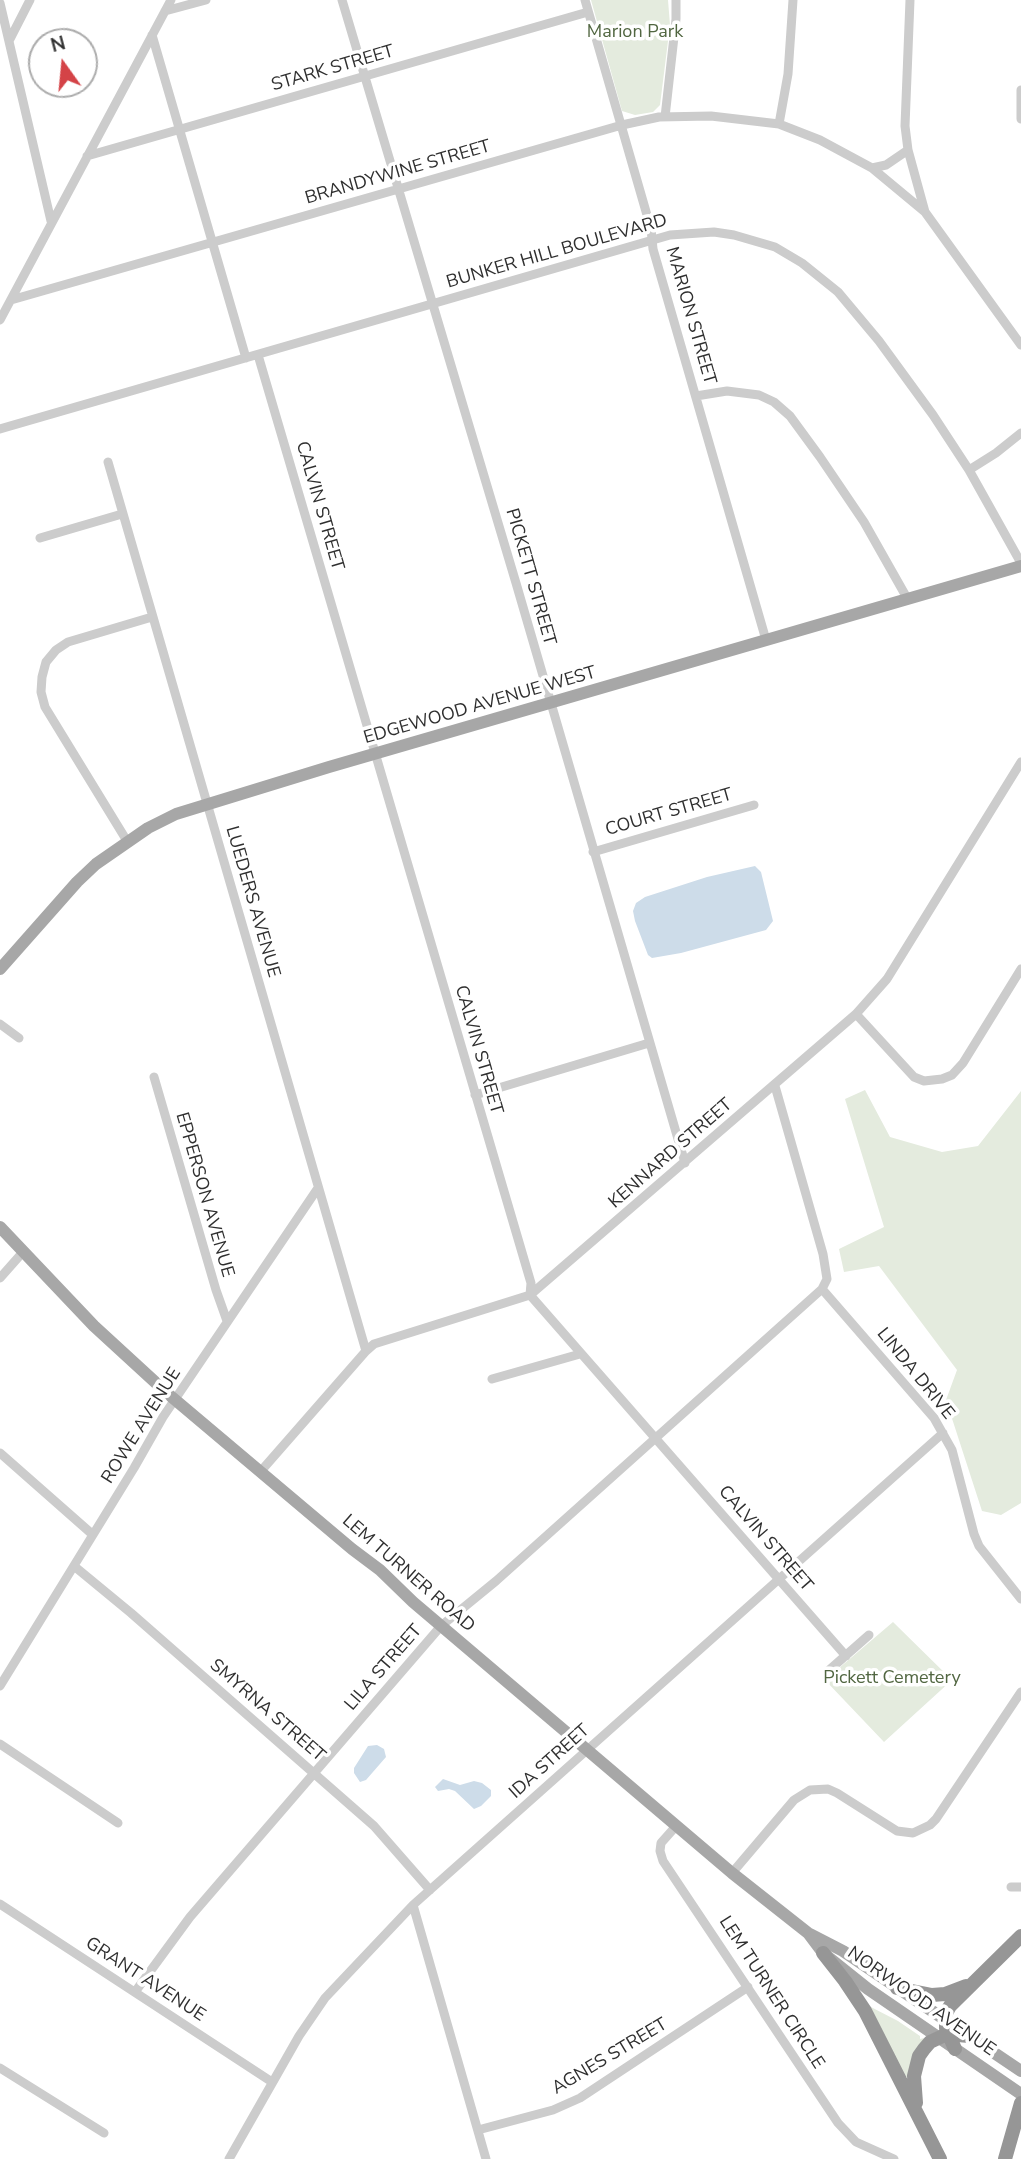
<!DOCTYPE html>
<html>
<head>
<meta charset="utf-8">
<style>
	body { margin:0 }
	#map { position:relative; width:1021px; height:2159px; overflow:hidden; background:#fff; font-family:"Nunito Sans",sans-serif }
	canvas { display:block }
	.north { position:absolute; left:28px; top:28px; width:70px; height:70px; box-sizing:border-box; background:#fff; border:2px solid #acacac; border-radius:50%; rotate:345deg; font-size:19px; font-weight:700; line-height:28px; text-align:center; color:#2f2f2f }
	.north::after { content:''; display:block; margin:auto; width:24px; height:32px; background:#d44347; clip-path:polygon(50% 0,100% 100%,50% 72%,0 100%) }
</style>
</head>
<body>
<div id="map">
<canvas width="1021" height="2159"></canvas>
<div class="north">N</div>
</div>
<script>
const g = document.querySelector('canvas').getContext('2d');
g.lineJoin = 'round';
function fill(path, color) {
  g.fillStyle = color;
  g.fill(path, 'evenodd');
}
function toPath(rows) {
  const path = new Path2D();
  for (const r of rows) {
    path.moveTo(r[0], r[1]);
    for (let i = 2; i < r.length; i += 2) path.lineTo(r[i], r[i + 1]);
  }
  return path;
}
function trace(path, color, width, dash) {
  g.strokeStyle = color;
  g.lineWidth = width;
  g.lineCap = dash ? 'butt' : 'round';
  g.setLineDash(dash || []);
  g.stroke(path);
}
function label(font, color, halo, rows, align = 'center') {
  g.font = font + ' "Nunito Sans",sans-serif';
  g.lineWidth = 7;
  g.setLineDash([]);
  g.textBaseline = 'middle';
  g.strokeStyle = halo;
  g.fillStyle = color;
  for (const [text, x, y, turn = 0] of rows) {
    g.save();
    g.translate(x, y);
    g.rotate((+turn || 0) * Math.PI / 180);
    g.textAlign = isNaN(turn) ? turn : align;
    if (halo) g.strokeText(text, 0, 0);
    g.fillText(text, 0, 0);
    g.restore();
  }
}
const green = toPath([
	[591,0,668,0,670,25,660,105,653,112,635,115,622,111],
	[865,1090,890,1137,942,1152,978,1146,1021,1091,1021,1503,1001,1515,982,1511,946,1400,957,1370,879,1266,844,1272,839,1249,884,1227,845,1099],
	[893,1622,952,1680,884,1742,825,1680],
	[867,2005,898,2021,920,2036,920,2039,924,2038,908,2077,905,2077]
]);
const water = toPath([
	[755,866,761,872,773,921,766,930,681,953,652,958,648,955,635,921,633,911,636,903,645,897,707,877],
	[377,1745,384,1749,386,1757,366,1780,360,1782,354,1773,354,1768,368,1746],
	[443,1779,460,1785,474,1781,482,1783,491,1790,491,1796,481,1806,474,1809,455,1791,449,1789,438,1791,435,1787]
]);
const minor = toPath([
	[342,0,516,583,685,1163],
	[585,0,651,229,653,249,766,640],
	[910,0,905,126,908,150,925,212,1021,345],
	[0,3,51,221],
	[165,11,206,0],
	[152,35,246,358],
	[9,41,30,0],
	[1021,90,1021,119],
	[665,117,676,19,676,0],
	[779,124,788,74,793,0],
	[87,156,588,12],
	[872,168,886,165,908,150],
	[11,300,622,125,659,117,711,116,779,124,820,140,872,168,925,212],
	[0,320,171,0],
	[258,355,531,1283,530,1295,846,1656],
	[696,396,727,391,759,395,774,402,790,416,820,457,864,522,907,598],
	[0,429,670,235,714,232,734,235,775,247,802,263,838,292,879,341,933,415,969,470,1021,563],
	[108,462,366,1351],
	[969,470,996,453,1021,433],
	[40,538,122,514],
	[127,841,45,707,41,692,42,677,46,662,56,650,68,642,152,617],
	[593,852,754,805],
	[856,1014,914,1077,924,1081,942,1079,952,1075,963,1063,1021,969],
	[0,1024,19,1038],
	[154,1077,216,1290,227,1321],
	[475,1095,649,1043],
	[0,1278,23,1252],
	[822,1289,934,1418,952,1450,974,1534,979,1546,1021,1599],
	[492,1379,580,1354],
	[0,1453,92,1534],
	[261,1471,366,1351,374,1344,530,1295,856,1014,887,979,1021,762],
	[74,1566,131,1613,374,1826,430,1890],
	[827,1672,869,1635],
	[0,1686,134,1468,163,1417,318,1188],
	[0,1744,118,1823],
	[677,1825,661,1843,660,1851,663,1861,838,2123,856,2142,894,2159],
	[732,1873,794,1800,810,1790,828,1789,837,1793,897,1831,913,1833,930,1825,936,1819,1021,1692],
	[1011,1887,1021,1887],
	[0,1904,272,2082],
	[413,1905,486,2159],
	[135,1992,190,1917,441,1626,496,1581,822,1289,827,1279,823,1254,775,1086],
	[0,2068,104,2133],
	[478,2130,553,2110,580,2098,748,1987],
	[229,2159,299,2036,325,1998,413,1905,943,1433]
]);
const major = toPath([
	[0,969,77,882,96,864,148,828,176,814,329,767,1021,566],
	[0,1227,94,1326,167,1393,352,1549,380,1570,413,1602,732,1873,808,1933,823,1953,868,1989,1021,2094],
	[810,1934,843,1951,1021,2071]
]);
const highway = toPath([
	[823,1953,845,1981,865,2011,940,2159],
	[897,1988,932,1995,945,1994,966,1986],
	[955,2049,946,2028,946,2013,950,2006,1021,1936],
	[916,2103,914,2076,919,2056,924,2049,930,2042,947,2034,969,2036],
	[1005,2159,1021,2103]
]);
const parkNames = [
	["Marion Park",635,33],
	["Pickett Cemetery",892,1679]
];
const streetNames = [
	["STARK STREET",333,69,-16],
	["BRANDYWINE STREET",398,173,-16],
	["BUNKER HILL BOULEVARD",557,252,-16],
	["MARION STREET",690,316,74],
	["CALVIN STREET",319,506,74],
	["PICKETT STREET",530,577,74],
	["EDGEWOOD AVENUE WEST",480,706,-16],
	["COURT STREET",669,813,-16],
	["LUEDERS AVENUE",252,902,74],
	["CALVIN STREET",478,1050,74],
	["KENNARD STREET",671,1154,-41],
	["EPPERSON AVENUE",204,1195,74],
	["LINDA DRIVE",915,1374,51],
	["ROWE AVENUE",142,1426,-58],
	["CALVIN STREET",765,1539,49],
	["LEM TURNER ROAD",408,1574,41],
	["LILA STREET",384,1668,-49],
	["SMYRNA STREET",267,1711,41],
	["IDA STREET",550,1762,-42],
	["GRANT AVENUE",145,1980,33],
	["LEM TURNER CIRCLE",771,1993,57],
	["NORWOOD AVENUE",921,2002,35],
	["AGNES STREET",610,2057,-31]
];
fill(green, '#e4ebde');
fill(water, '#cddce9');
trace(minor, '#ccc', 9);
trace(major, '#a7a7a7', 12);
trace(highway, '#969696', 14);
label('18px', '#516641', '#fff', parkNames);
label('18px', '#2f2f2f', '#fff', streetNames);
</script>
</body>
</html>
